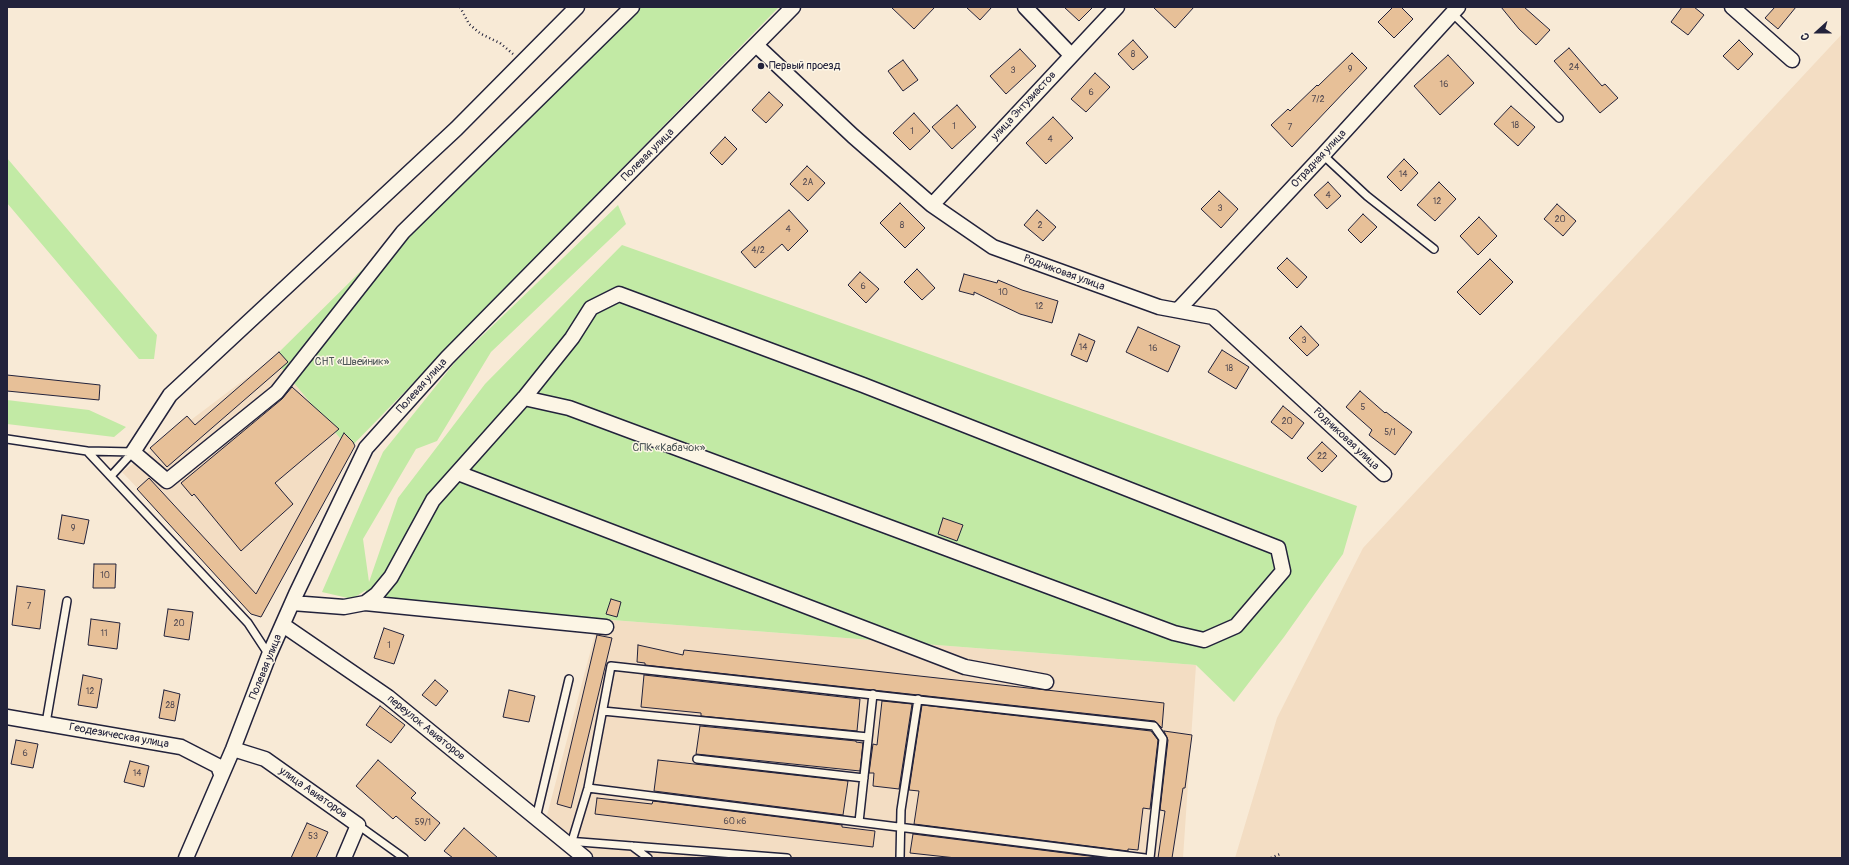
<!DOCTYPE html>
<html>
<head>
<meta charset="utf-8">
<style>
	body { margin:0 }
	#map { position:relative; width:1849px; height:865px; overflow:hidden; background:#f8ead6; font-family:Pangolin,sans-serif }
	canvas { display:block }
	.frame { position:absolute; inset:0; border:8px solid #22223b; pointer-events:none }
	.north { position:absolute; left:1797px; top:12px; width:40px; height:40px; -webkit-text-stroke:3px #fcf5e5; paint-order:stroke; rotate:249deg; font-size:11px; font-weight:700; line-height:16px; text-align:center; color:#22223b }
	.north::after { content:''; display:block; margin:auto; width:14px; height:18px; background:#22223b; clip-path:polygon(50% 0,100% 100%,50% 72%,0 100%) }
</style>
</head>
<body>
<div id="map">
<canvas width="1849" height="865"></canvas>
<div class="frame"></div>
<div class="north">С</div>
</div>
<script>
const g = document.querySelector('canvas').getContext('2d');
g.lineJoin = 'round';
function fill(path, color) {
  g.fillStyle = color;
  g.fill(path, 'evenodd');
}
function toPath(rows) {
  const path = new Path2D();
  for (const r of rows) {
    path.moveTo(r[0], r[1]);
    for (let i = 2; i < r.length; i += 2) path.lineTo(r[i], r[i + 1]);
  }
  return path;
}
function trace(path, color, width, dash) {
  g.strokeStyle = color;
  g.lineWidth = width;
  g.lineCap = dash ? 'butt' : 'round';
  g.setLineDash(dash || []);
  g.stroke(path);
}
function label(font, color, halo, rows, align = 'center') {
  g.font = font + ' Pangolin,sans-serif';
  g.lineWidth = 3;
  g.setLineDash([]);
  g.textBaseline = 'middle';
  g.strokeStyle = halo;
  g.fillStyle = color;
  for (const [text, x, y, turn = 0] of rows) {
    g.save();
    g.translate(x, y);
    g.rotate((+turn || 0) * Math.PI / 180);
    g.textAlign = isNaN(turn) ? turn : align;
    if (halo) g.strokeText(text, 0, 0);
    g.fillText(text, 0, 0);
    g.restore();
  }
}
const built = toPath([
	[1842,34,1842,858,1235,858,1277,718,1363,548],
	[273,358,349,449,262,617,122,472],
	[599,619,1196,665,1183,858,572,858,542,834]
]);
const green = toPath([
	[628,7,779,7,349,449,273,358],
	[7,158,157,335,154,359,139,359,7,203],
	[618,205,626,224,491,352,437,441,416,449,363,539,369,582,398,498,485,384,622,245,1357,506,1343,554,1284,637,1234,702,1196,665,599,619,360,610,366,590,352,599,322,592,383,452,456,361],
	[7,400,89,410,126,427,114,437,7,424]
]);
const building = toPath([
	[891,7,935,7,914,29,891,7],
	[966,7,992,7,980,20,966,7],
	[1064,7,1093,7,1079,21,1064,7],
	[1153,7,1194,7,1175,28,1153,7],
	[1393,7,1401,7,1413,19,1394,38,1378,22,1393,7],
	[1501,7,1524,7,1550,30,1536,45,1519,29,1501,7],
	[1682,7,1694,7,1704,15,1688,35,1671,22,1682,7],
	[1775,7,1796,7,1778,29,1765,18,1775,7],
	[1133,40,1148,57,1133,70,1118,54,1133,40],
	[1739,40,1753,54,1738,70,1723,56,1739,40],
	[1569,48,1602,86,1605,84,1618,98,1600,113,1554,61,1569,48],
	[1020,49,1036,66,1006,94,990,76,1020,49],
	[1352,53,1367,68,1292,147,1271,125,1288,109,1290,111,1317,85,1318,86,1352,53],
	[1448,55,1474,83,1440,115,1414,86,1448,55],
	[903,60,918,80,903,91,888,71,903,60],
	[1095,73,1110,87,1086,112,1071,99,1095,73],
	[769,92,783,105,766,123,752,110,769,92],
	[957,105,976,127,952,149,932,127,957,105],
	[1511,106,1535,127,1518,146,1494,124,1511,106],
	[914,113,930,131,910,150,893,133,914,113],
	[1053,117,1073,138,1046,164,1026,143,1053,117],
	[725,137,737,149,722,165,710,153,725,137],
	[1404,159,1418,173,1401,191,1387,177,1404,159],
	[807,166,825,183,808,201,790,184,807,166],
	[1328,182,1341,196,1327,209,1314,195,1328,182],
	[1439,182,1456,199,1435,221,1417,205,1439,182],
	[1219,191,1238,209,1221,228,1201,209,1219,191],
	[900,203,925,228,905,248,880,223,900,203],
	[1557,204,1576,221,1563,236,1544,219,1557,204],
	[789,210,808,231,788,251,782,244,755,268,741,252,789,210],
	[1037,210,1056,227,1043,241,1024,225,1037,210],
	[1363,214,1377,227,1361,243,1348,230,1363,214],
	[1479,217,1497,236,1478,255,1460,236,1479,217],
	[1287,258,1307,277,1297,288,1277,268,1287,258],
	[1490,259,1513,282,1480,315,1457,292,1490,259],
	[917,269,935,288,922,300,904,282,917,269],
	[860,272,879,289,866,303,848,285,860,272],
	[964,274,997,283,998,280,1022,290,1058,301,1052,323,1020,314,974,292,974,295,959,291,964,274],
	[1301,326,1319,345,1307,356,1289,338,1301,326],
	[1138,327,1180,346,1168,372,1126,352,1138,327],
	[1079,334,1095,341,1087,362,1071,355,1079,334],
	[1222,350,1249,367,1236,389,1208,372,1222,350],
	[279,352,288,362,167,467,150,448,187,416,195,425,279,352],
	[7,375,100,385,99,400,7,391,7,375],
	[292,387,339,429,275,483,293,504,241,551,194,494,192,496,181,483,282,399,292,387],
	[1360,391,1385,413,1386,412,1412,432,1395,455,1369,435,1372,430,1346,407,1360,391],
	[1283,406,1304,423,1292,439,1271,422,1283,406],
	[344,433,353,442,355,446,261,617,251,614,137,489,149,478,256,594,344,433],
	[1322,442,1337,456,1322,472,1307,458,1322,442],
	[62,515,89,520,84,544,58,539,62,515],
	[943,518,963,525,957,541,938,534,943,518],
	[94,564,116,564,115,588,93,588,94,564],
	[17,586,45,590,40,629,12,625,17,586],
	[611,599,621,602,617,617,606,614,611,599],
	[168,609,193,612,189,640,164,636,168,609],
	[91,619,120,623,117,649,88,645,91,619],
	[384,628,404,635,394,664,374,658,384,628],
	[597,635,612,638,571,808,557,804,597,635],
	[638,645,683,655,684,650,1164,703,1162,728,1155,721,645,665,645,663,637,662,638,645],
	[83,675,102,679,97,708,78,705,83,675],
	[644,675,860,699,857,731,701,716,701,713,641,707,644,675],
	[435,680,448,691,436,706,422,695,435,680],
	[164,690,180,694,175,721,159,718,164,690],
	[509,690,535,696,529,722,503,717,509,690],
	[882,701,912,704,899,789,873,786,874,773,869,773,873,744,877,745,882,701],
	[922,705,1151,731,1158,740,1150,809,1143,808,1138,850,1128,849,1128,851,914,824,919,791,909,790,922,705],
	[380,706,405,725,391,743,366,725,380,706],
	[700,726,856,741,856,742,863,743,860,771,696,754,700,726],
	[1164,731,1192,735,1185,788,1183,788,1172,858,1158,858,1165,811,1160,810,1168,740,1164,731],
	[16,740,38,744,33,768,11,764,16,740],
	[378,760,416,793,411,798,440,823,425,841,396,816,393,819,356,786,378,760],
	[658,760,848,781,843,815,654,791,658,760],
	[130,761,149,766,144,787,124,782,130,761],
	[597,798,652,804,653,801,842,825,842,827,875,831,873,847,595,814,597,798],
	[307,823,328,832,316,858,291,858,307,823],
	[464,828,498,858,453,858,444,851,464,828],
	[913,834,1105,858,956,858,910,853,913,834]
]);
const path = toPath([
	[460,7,469,24,481,34,500,43,513,54],
	[1271,858,1280,854]
]);
const lane = toPath([
	[1452,13,1559,118],
	[1323,155,1367,196,1434,249],
	[7,439,87,451,248,623,269,655],
	[87,451,133,452,111,476],
	[603,711,868,737],
	[46,723,67,601],
	[697,759,864,778],
	[588,788,1145,858],
	[536,818,569,679],
	[859,822,873,694],
	[358,825,404,858],
	[567,841,787,858],
	[572,841,588,788,611,666,1154,726,1163,739,1150,858],
	[632,846,648,858],
	[900,858,901,810,918,699]
]);
const street = toPath([
	[577,7,456,129,170,395,133,452,167,481,277,392,403,232,632,7],
	[1025,7,1071,55],
	[1732,7,1792,60],
	[756,45,853,136,932,205,993,247,1159,307,1213,317,1384,474],
	[932,205,1117,7],
	[1178,310,1323,155,1458,7],
	[458,473,965,667,1046,682],
	[292,603,344,607,365,603,377,594,391,577,433,500,524,398,572,338,591,308,619,294,863,385,1278,548,1283,571,1236,626,1204,640,1174,633,569,408,524,398],
	[365,603,606,627],
	[283,625,388,697,585,858],
	[7,717,181,747,218,766,221,774],
	[233,749,265,759,358,825,344,858],
	[186,858,233,749,269,655,296,594,366,448,447,358,793,7]
]);
const markers = [
	[761,66,4,"#22223b"]
];
const numberNames = [
	["8",1133,55],
	["24",1574,68],
	["9",1350,70],
	["3",1013,71],
	["16",1444,85],
	["6",1091,93],
	["7/2",1318,100],
	["18",1515,126],
	["1",954,127],
	["7",1290,128],
	["1",912,132],
	["4",1050,140],
	["14",1403,175],
	["2А",808,183],
	["4",1328,196],
	["12",1437,202],
	["3",1220,209],
	["20",1560,220],
	["8",902,226],
	["2",1040,226],
	["4",788,230],
	["4/2",758,251],
	["6",863,287],
	["10",1003,293],
	["12",1039,307],
	["3",1304,341],
	["14",1083,348],
	["16",1153,349],
	["18",1229,369],
	["5",1363,408],
	["20",1287,422],
	["5/1",1390,433],
	["22",1322,457],
	["9",73,529],
	["10",105,576],
	["7",29,607],
	["20",179,624],
	["11",104,634],
	["1",389,646],
	["12",90,692],
	["28",170,706],
	["6",25,754],
	["14",137,774],
	["60 к6",735,822],
	["59/1",423,823],
	["53",313,837]
];
const poiNames = [
	["Первый проезд",769,66]
];
const streetNames = [
	["улица Энтузиастов",1024,106,-47],
	["Полевая улица",648,155,-45],
	["Отрадная улица",1319,159,-47],
	["Родниковая улица",1064,273,20],
	["Полевая улица",422,386,-48],
	["Родниковая улица",1346,439,43],
	["Полевая улица",266,667,-68],
	["переулок Авиаторов",426,728,39],
	["Геодезическая улица",119,736,10],
	["улица Авиаторов",313,793,35]
];
const parkNames = [
	["СНТ «Швейник»",352,362],
	["СПК «Кабачок»",669,448]
];
fill(built, '#f3ddc3');
fill(green, '#c2eaa5');
fill(building, '#e7c098');
trace(building, '#22223b', 1);
trace(lane, '#22223b', 10);
trace(street, '#22223b', 17);
trace(path, '#22223b', 2.5, [1, 3]);
trace(lane, '#fcf5e5', 7);
trace(street, '#fcf5e5', 14);
for (const [x, y, r, color] of markers) {
  const dot = new Path2D();
  dot.arc(x, y, r, 0, 2 * Math.PI);
  g.fillStyle = color;
  g.fill(dot);
  trace(dot, '#fcf5e5', 1.5);
}
label('9px', '#534a52', null, numberNames);
label('11px', '#22223b', '#fcf5e5', poiNames, 'left');
label('11px', '#22223b', '#fcf5e5', streetNames);
label('11px', '#4a5456', '#fcf5e5', parkNames);
</script>
</body>
</html>
